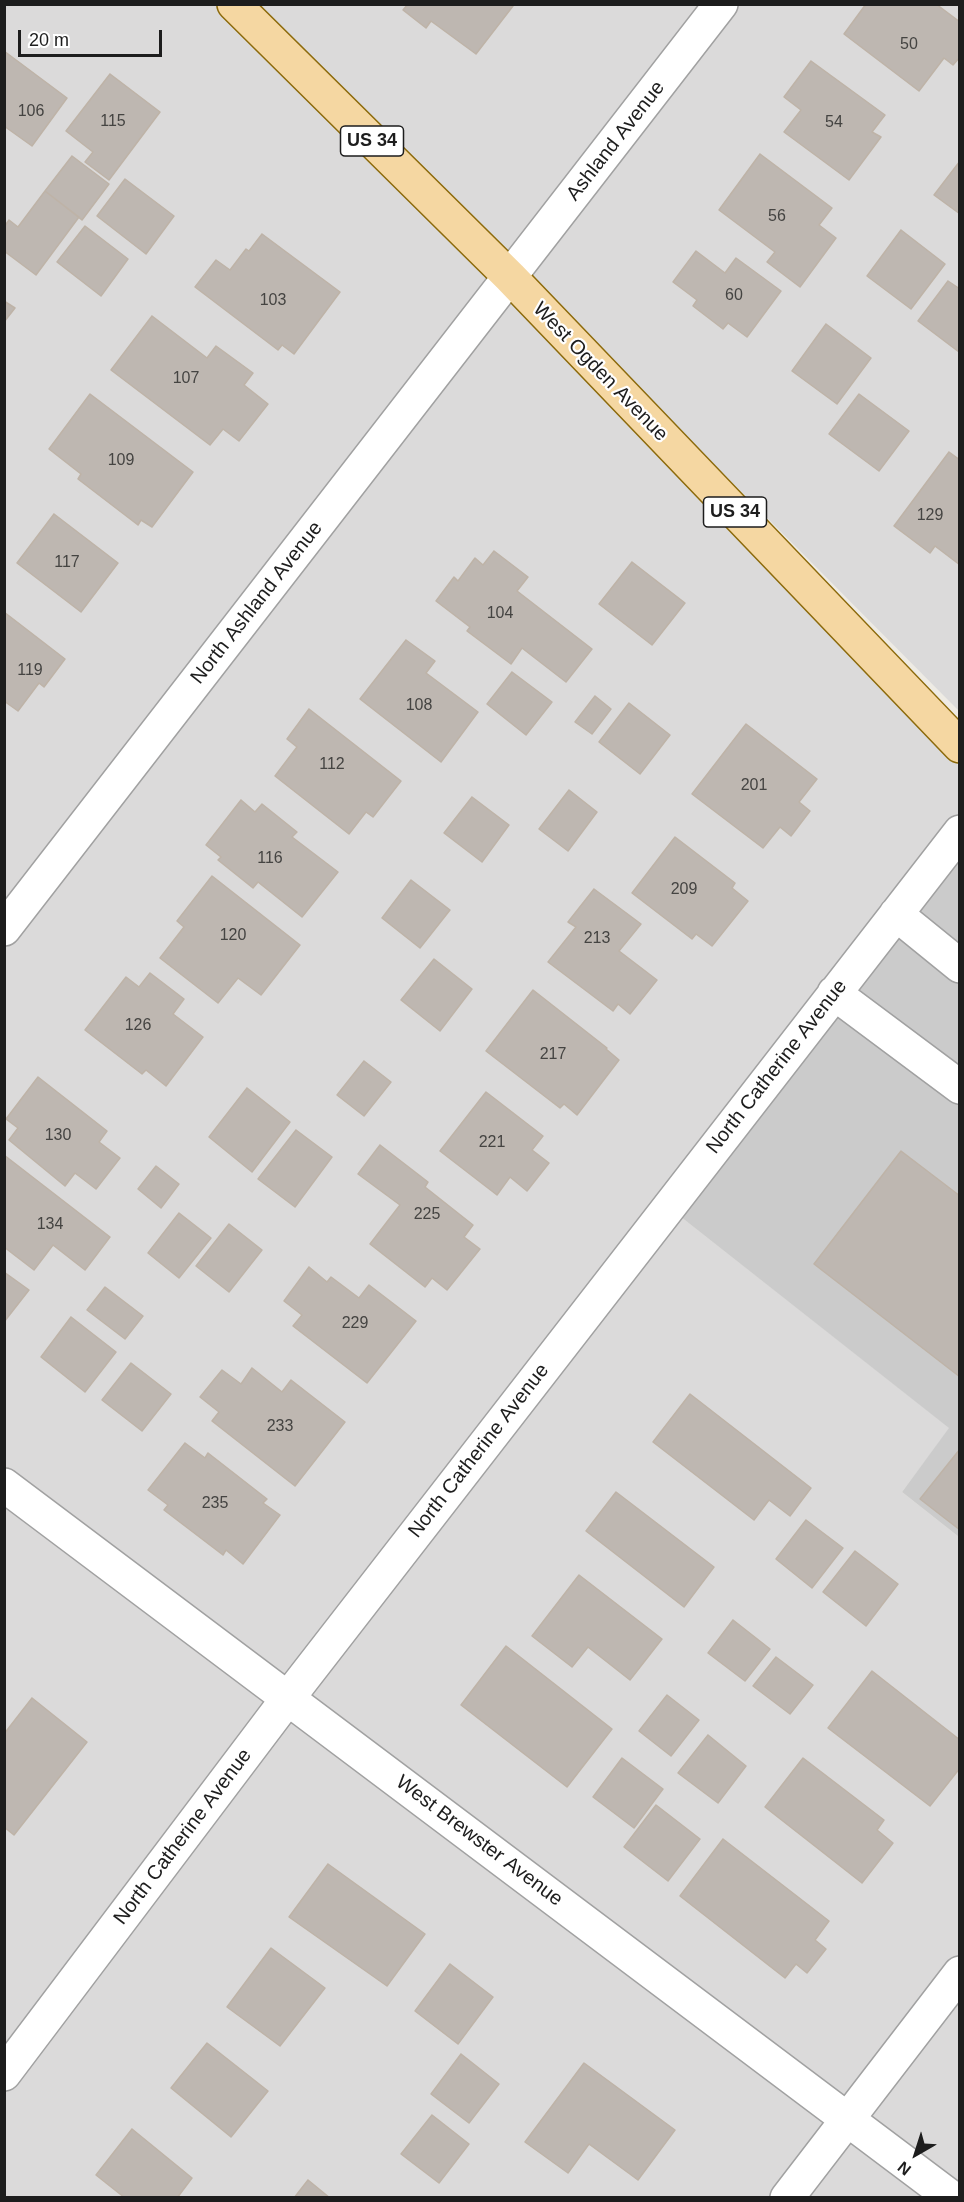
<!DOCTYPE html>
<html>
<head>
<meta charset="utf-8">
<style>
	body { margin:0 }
	#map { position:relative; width:964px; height:2202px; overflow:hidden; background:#eeebe4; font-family:Arial,sans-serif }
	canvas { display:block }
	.frame { position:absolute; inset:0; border:6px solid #1d1d1d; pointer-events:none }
	.north { position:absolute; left:886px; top:2124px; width:60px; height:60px; -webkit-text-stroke:4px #fff; paint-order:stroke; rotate:219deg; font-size:16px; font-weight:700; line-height:24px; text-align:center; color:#1d1d1d }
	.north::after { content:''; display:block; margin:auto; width:21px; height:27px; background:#1d1d1d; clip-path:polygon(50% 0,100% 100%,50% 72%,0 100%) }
	.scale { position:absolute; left:18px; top:30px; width:144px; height:27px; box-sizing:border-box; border:3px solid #1d1d1d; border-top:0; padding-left:8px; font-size:18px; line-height:21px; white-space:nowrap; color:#1d1d1d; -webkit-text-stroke:4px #fff; paint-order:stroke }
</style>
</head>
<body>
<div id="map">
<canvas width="964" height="2202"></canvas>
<div class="frame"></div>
<div class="north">N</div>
<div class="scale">20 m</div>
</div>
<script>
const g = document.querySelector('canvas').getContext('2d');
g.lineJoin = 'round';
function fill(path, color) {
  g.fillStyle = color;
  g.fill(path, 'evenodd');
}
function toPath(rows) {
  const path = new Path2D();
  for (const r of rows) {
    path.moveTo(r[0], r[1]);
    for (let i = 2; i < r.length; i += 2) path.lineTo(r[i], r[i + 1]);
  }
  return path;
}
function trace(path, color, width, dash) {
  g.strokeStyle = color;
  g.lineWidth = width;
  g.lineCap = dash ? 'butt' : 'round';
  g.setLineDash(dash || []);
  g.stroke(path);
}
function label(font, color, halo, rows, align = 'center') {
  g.font = font + ' Arial,sans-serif';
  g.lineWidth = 4.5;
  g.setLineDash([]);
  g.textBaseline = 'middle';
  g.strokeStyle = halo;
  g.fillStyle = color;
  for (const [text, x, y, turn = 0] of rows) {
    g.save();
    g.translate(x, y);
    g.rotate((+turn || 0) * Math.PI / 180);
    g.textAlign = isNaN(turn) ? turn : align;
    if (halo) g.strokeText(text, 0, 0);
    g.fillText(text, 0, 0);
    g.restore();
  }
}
const residential = toPath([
	[5,5,220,5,514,298,959,766,959,815,662,1202,950,1428,902,1492,959,1537,959,2197,5,2198],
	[251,5,959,5,959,711,510,259]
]);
const religious = toPath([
	[959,854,959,1537,902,1492,949,1428,681,1217]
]);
const building = toPath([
	[408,4,510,4,513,6,476,54,431,21,426,28,403,10,408,4],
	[866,4,936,4,960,22,960,57,953,65,944,58,919,91,844,34,866,4],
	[4,51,67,98,32,146,4,126,4,51],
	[811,61,885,115,872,132,881,137,849,180,784,132,801,110,784,97,811,61],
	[110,74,160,112,109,180,85,162,93,152,66,131,110,74],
	[760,154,832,208,819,225,836,238,800,287,767,262,775,252,719,210,760,154],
	[72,156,109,184,82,220,45,191,72,156],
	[960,161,960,214,934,195,960,161],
	[125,179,174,216,146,254,97,216,125,179],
	[45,191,79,217,36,275,4,251,4,227,9,220,18,227,45,191],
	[85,226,128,259,101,296,57,262,85,226],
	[901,230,945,264,911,309,867,276,901,230],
	[262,234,340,292,294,354,282,345,278,350,195,287,216,260,230,270,246,249,249,251,262,234],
	[696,251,725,273,736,258,781,291,747,337,728,323,723,329,693,306,697,300,673,282,696,251],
	[948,281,960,289,959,352,918,321,948,281],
	[4,301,15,308,4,322,4,301],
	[152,316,207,358,216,346,253,373,244,385,268,404,239,441,223,429,210,445,111,370,152,316],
	[826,324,871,358,837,404,792,371,826,324],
	[90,394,193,472,152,527,141,520,138,525,78,479,81,474,49,449,90,394],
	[859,394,909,431,879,471,829,434,859,394],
	[949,452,960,460,960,565,935,546,930,553,894,526,949,452],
	[54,514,118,563,81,612,17,563,54,514],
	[494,551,528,577,517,591,592,649,566,682,522,648,511,664,467,631,470,627,436,601,454,577,458,581,475,558,483,565,494,551],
	[632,562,685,603,652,645,599,604,632,562],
	[4,612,65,659,44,687,39,683,18,711,4,701,4,612],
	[406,640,435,661,426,673,478,712,441,762,360,699,406,640],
	[512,672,552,702,526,735,487,704,512,672],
	[595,696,611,709,592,734,575,722,595,696],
	[629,703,670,735,640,774,599,742,629,703],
	[309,709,401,781,373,817,366,812,349,834,275,776,297,747,287,739,309,709],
	[746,724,817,779,799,802,810,811,791,836,780,827,763,848,692,794,746,724],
	[569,790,597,812,568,851,539,829,569,790],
	[472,797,509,825,482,862,444,833,472,797],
	[241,800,255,812,262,804,297,832,292,837,338,872,302,917,258,882,253,888,218,860,221,857,206,845,241,800],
	[675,837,735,883,732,888,748,901,712,946,696,934,692,939,632,893,675,837],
	[212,876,300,945,261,995,238,978,218,1003,160,958,184,927,177,921,212,876],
	[411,880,450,910,420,948,382,918,411,880],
	[594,889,641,924,619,951,657,980,630,1014,618,1004,613,1011,548,962,576,927,568,922,594,889],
	[434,959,472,989,440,1031,401,1000,434,959],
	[150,973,184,999,173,1014,203,1037,166,1086,146,1070,142,1074,85,1030,126,977,139,987,150,973],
	[533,990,607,1048,606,1049,619,1060,577,1115,564,1104,560,1108,486,1051,533,990],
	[364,1061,391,1082,364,1116,337,1095,364,1061],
	[38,1077,107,1131,99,1142,120,1158,96,1189,75,1173,65,1186,9,1140,18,1128,6,1119,38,1077],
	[247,1088,290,1122,252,1172,209,1137,247,1088],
	[486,1092,543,1136,532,1150,549,1163,527,1191,510,1177,497,1195,440,1151,486,1092],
	[296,1130,332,1157,295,1207,258,1179,296,1130],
	[380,1145,428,1182,425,1187,473,1225,464,1237,480,1249,447,1290,432,1278,425,1287,370,1244,400,1205,358,1174,380,1145],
	[901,1151,960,1196,960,1377,814,1264,901,1151],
	[4,1155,110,1237,85,1270,53,1245,34,1270,4,1247,4,1155],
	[156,1166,179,1184,161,1208,138,1189,156,1166],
	[179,1213,211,1238,179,1278,148,1253,179,1213],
	[229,1224,262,1250,229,1292,196,1266,229,1224],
	[309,1267,327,1282,331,1277,359,1298,369,1285,416,1321,367,1383,293,1326,302,1315,284,1301,309,1267],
	[4,1272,29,1290,4,1322,4,1272],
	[105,1287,143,1316,125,1339,87,1310,105,1287],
	[71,1317,116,1352,85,1392,41,1357,71,1317],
	[131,1363,171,1394,142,1431,102,1400,131,1363],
	[252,1368,282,1392,291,1380,345,1422,295,1486,212,1421,219,1412,200,1397,222,1370,241,1384,252,1368],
	[690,1394,811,1488,790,1516,769,1500,754,1520,653,1442,690,1394],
	[185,1443,205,1458,208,1453,267,1499,263,1503,280,1515,243,1564,226,1550,223,1555,164,1510,168,1505,148,1490,185,1443],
	[960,1449,960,1530,920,1499,960,1449],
	[616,1492,714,1567,684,1607,586,1531,616,1492],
	[806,1520,843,1548,812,1588,776,1559,806,1520],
	[855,1551,898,1584,866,1626,823,1592,855,1551],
	[579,1575,662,1639,630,1680,588,1647,572,1667,532,1636,579,1575],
	[733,1620,770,1649,745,1681,708,1653,733,1620],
	[506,1646,612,1729,567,1787,461,1705,506,1646],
	[776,1657,813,1685,790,1714,753,1686,776,1657],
	[872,1671,960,1740,960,1768,930,1806,828,1728,872,1671],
	[667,1695,699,1720,671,1756,639,1731,667,1695],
	[32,1698,87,1742,14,1835,4,1827,4,1734,32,1698],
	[708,1735,746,1766,718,1803,678,1773,708,1735],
	[622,1758,663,1789,634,1828,593,1797,622,1758],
	[803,1758,884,1820,877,1830,893,1843,862,1883,765,1807,803,1758],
	[656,1805,700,1839,668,1881,624,1847,656,1805],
	[723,1839,829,1921,815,1940,826,1949,807,1973,796,1964,785,1978,680,1896,723,1839],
	[328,1864,425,1934,387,1986,289,1917,328,1864],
	[271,1948,325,1988,280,2046,227,2007,271,1948],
	[450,1964,493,1997,458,2044,415,2011,450,1964],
	[207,2043,268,2091,231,2137,171,2088,207,2043],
	[461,2054,499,2084,469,2123,431,2094,461,2054],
	[584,2063,675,2130,638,2180,589,2144,568,2173,525,2142,584,2063],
	[432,2115,469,2144,439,2183,401,2154,432,2115],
	[132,2129,192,2178,177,2198,125,2198,96,2175,132,2129],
	[308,2180,330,2198,294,2198,308,2180]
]);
const minor = toPath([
	[896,914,960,966],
	[4,929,721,4],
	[834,993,960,1087],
	[4,1485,952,2198],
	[4,2074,288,1698,960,832],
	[787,2198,960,1973]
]);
const major = toPath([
	[234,4,510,277,960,746]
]);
const numberNames = [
	["50",909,45],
	["106",31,112],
	["115",113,122],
	["54",834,123],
	["56",777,217],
	["60",734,296],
	["103",273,301],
	["107",186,379],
	["109",121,461],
	["129",930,516],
	["117",67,563],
	["104",500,614],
	["119",30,671],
	["108",419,706],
	["112",332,765],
	["201",754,786],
	["116",270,859],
	["209",684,890],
	["120",233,936],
	["213",597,939],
	["126",138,1026],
	["217",553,1055],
	["130",58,1136],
	["221",492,1143],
	["225",427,1215],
	["134",50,1225],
	["229",355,1324],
	["233",280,1427],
	["235",215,1504]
];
const shields = [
	[372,141,63],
	[735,512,63]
];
const shieldNames = [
	["US 34",372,141],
	["US 34",735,512]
];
const streetNames = [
	["Ashland Avenue",616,141,-52],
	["West Ogden Avenue",600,372,46],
	["North Ashland Avenue",257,603,-52],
	["North Catherine Avenue",777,1067,-52],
	["North Catherine Avenue",479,1451,-52],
	["North Catherine Avenue",183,1837,-53],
	["West Brewster Avenue",479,1841,37]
];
fill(residential, '#dbdada');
fill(religious, '#cbcbcb');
fill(building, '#beb7b1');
trace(building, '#beb3a7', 1.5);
trace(minor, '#a1a1a1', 36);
trace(major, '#8c6a0b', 36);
trace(minor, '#fff', 33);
trace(major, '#f5d7a2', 33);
label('16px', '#454442', null, numberNames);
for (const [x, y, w] of shields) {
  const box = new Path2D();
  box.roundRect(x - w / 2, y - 15, w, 30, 4.5);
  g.fillStyle = '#fff';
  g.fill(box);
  trace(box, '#1d1d1d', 1.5);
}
label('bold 18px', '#1d1d1d', null, shieldNames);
label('20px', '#1d1d1d', '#fff', streetNames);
</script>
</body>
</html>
